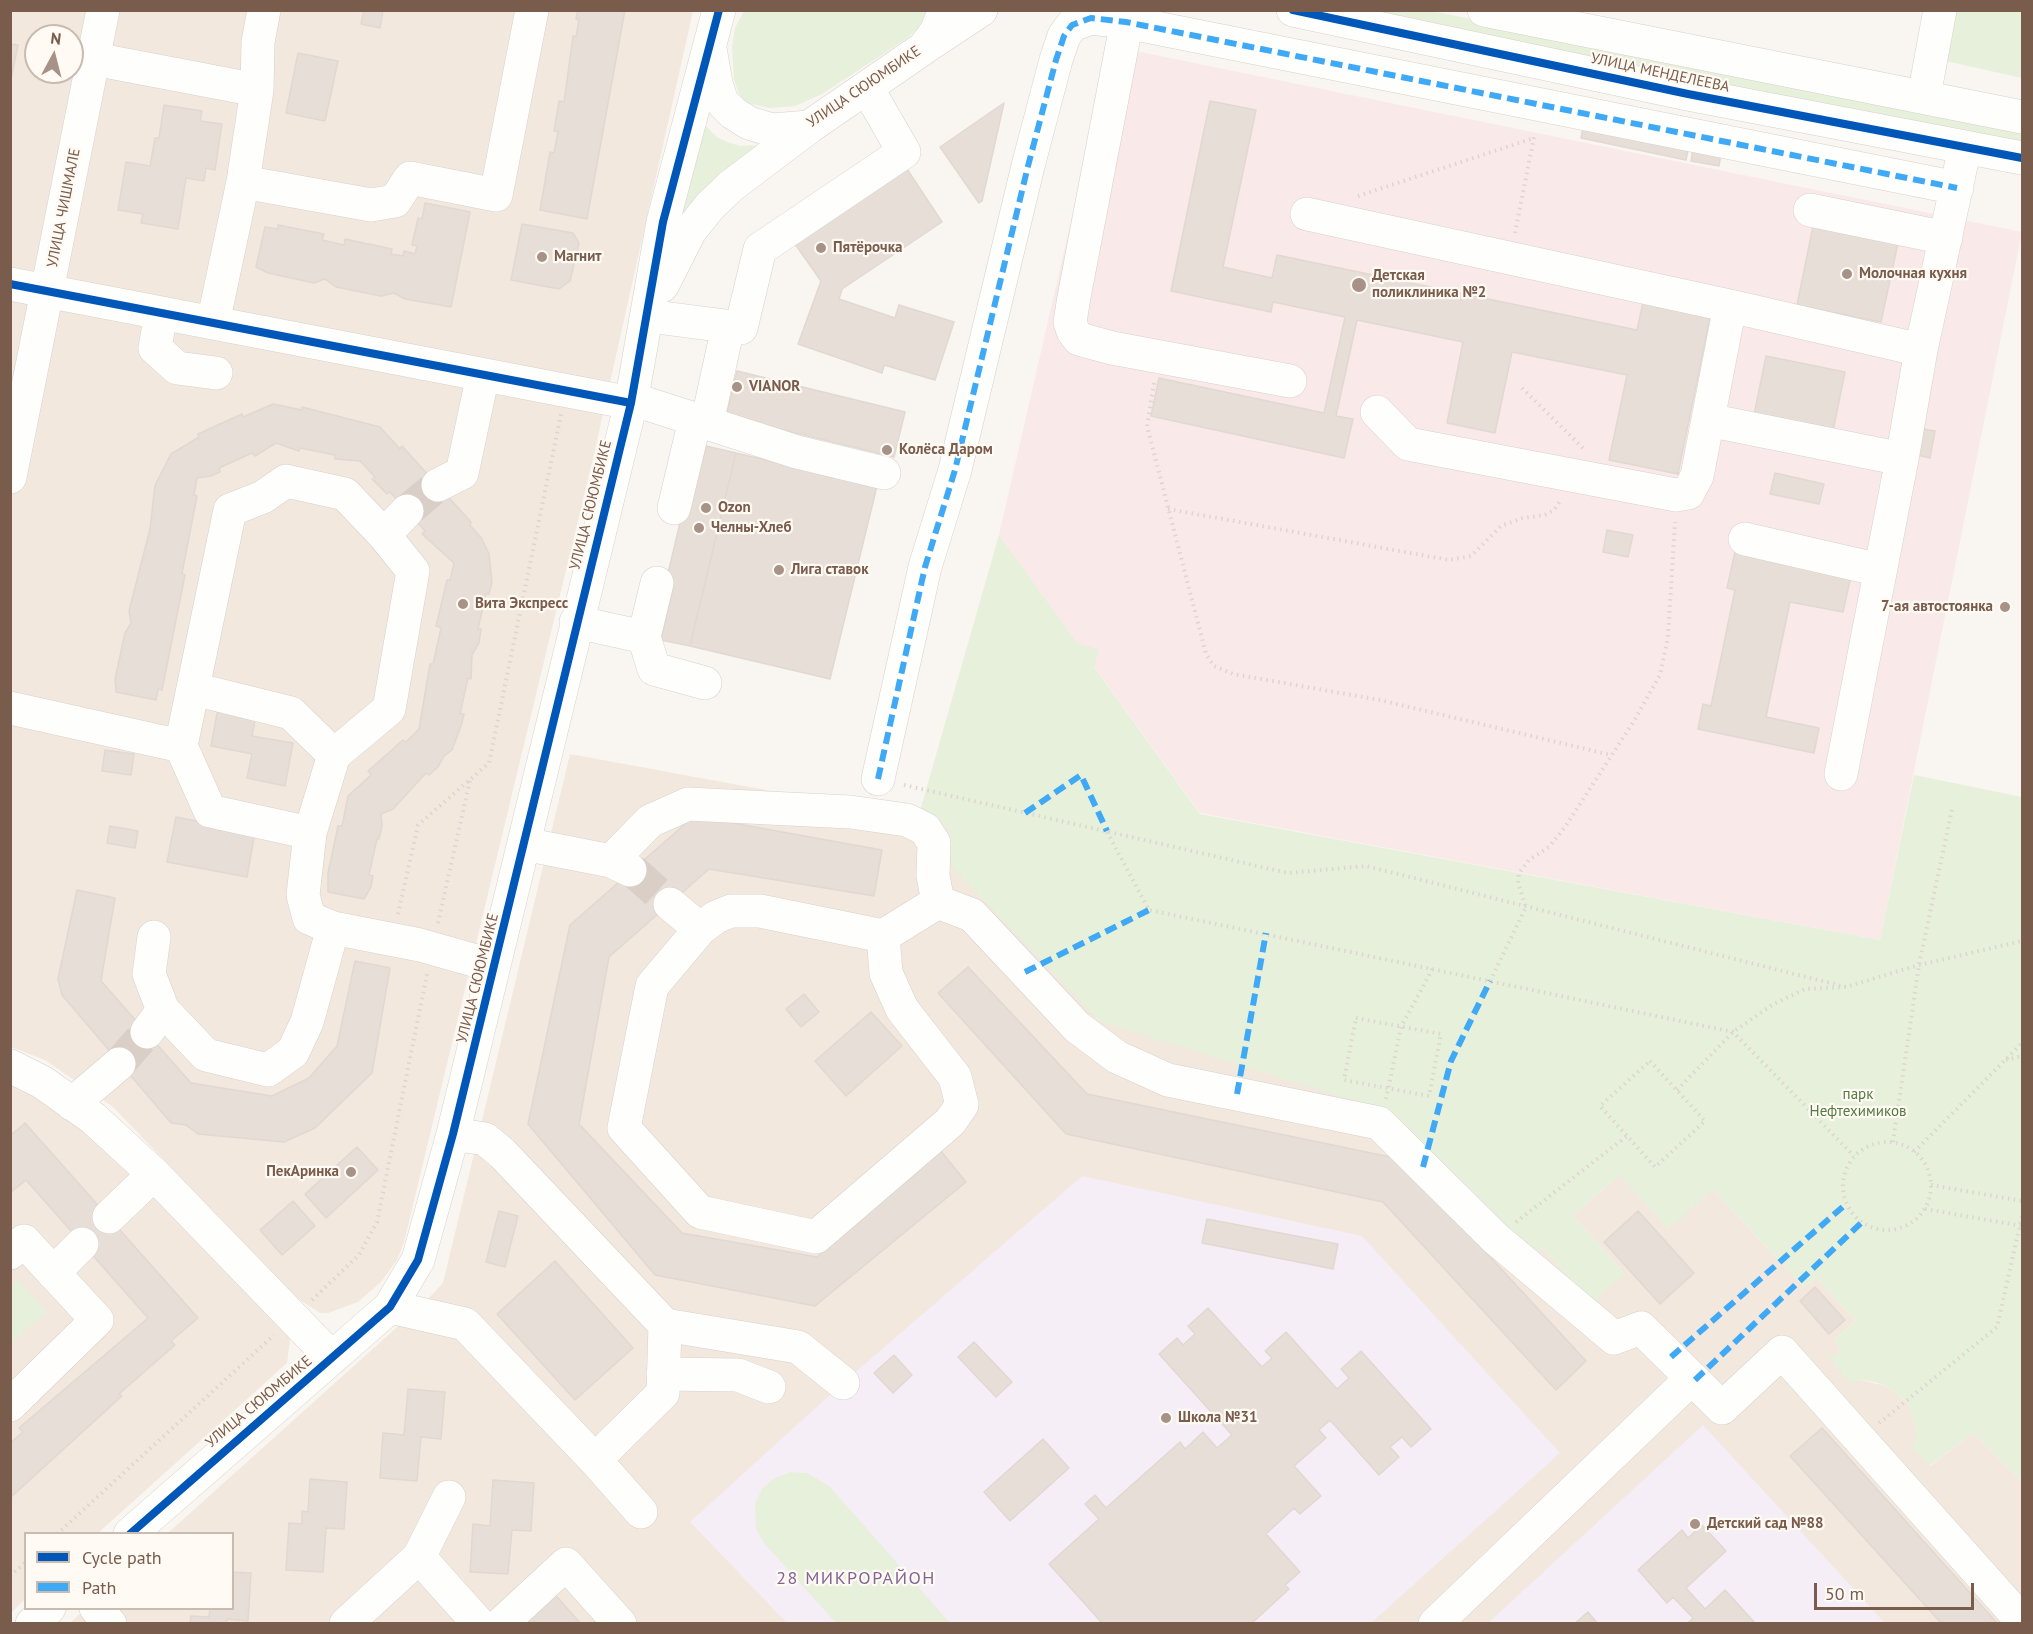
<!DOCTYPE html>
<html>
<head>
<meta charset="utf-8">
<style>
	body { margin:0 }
	#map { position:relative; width:2033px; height:1634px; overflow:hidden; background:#f9f5f0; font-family:"PT Sans",sans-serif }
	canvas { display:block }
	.frame { position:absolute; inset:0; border:12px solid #7a5c4d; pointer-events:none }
	.legend { position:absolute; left:24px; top:1532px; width:210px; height:78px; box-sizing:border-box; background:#fffaf3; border:2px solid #cabbb1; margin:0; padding:8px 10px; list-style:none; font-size:18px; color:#7a5c4d }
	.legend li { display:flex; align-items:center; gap:12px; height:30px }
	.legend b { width:30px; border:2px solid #cabbb1 }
	.north { position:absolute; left:24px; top:24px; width:60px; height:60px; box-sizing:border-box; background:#fffaf3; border:2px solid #cabbb1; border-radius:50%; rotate:7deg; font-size:16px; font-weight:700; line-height:24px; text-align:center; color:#7a5c4d }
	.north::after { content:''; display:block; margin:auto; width:21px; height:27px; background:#a69286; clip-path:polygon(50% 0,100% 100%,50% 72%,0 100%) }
	.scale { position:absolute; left:1814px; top:1583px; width:160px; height:27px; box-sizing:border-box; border:3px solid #7a5c4d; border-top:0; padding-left:8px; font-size:18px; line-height:21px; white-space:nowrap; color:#7a5c4d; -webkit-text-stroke:4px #fffaf3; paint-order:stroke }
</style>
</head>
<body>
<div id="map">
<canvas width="2033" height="1634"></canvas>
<div class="frame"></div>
<ul class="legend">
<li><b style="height:8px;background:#0057b8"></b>Cycle path</li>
<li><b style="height:8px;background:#3fa9f5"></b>Path</li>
</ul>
<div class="north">N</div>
<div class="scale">50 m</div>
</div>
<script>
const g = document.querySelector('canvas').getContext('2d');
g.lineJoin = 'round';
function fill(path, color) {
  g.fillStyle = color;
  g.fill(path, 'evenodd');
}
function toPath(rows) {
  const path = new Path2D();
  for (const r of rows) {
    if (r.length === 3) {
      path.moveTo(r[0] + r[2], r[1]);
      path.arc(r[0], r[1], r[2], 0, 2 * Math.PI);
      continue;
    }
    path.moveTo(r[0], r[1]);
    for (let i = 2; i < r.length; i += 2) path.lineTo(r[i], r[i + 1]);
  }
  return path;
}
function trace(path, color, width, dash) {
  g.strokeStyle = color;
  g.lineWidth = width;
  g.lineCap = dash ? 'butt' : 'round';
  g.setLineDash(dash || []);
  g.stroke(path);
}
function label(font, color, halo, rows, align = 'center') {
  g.font = font + ' "PT Sans",sans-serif';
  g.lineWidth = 4.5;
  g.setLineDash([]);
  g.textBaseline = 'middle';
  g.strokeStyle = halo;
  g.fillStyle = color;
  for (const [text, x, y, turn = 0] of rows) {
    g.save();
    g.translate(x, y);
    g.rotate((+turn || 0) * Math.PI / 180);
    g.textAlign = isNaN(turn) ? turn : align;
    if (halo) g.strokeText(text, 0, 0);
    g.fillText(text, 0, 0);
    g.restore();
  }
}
const residential = toPath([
	[10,11,693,11,594,454,404,1242,397,1260,381,1282,358,1302,328,1313,320,1313,297,1298,113,1107,45,1060,11,1047],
	[36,36,72,36,72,72,36,72],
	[570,754,918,818,949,828,1384,1110,1525,1262,1542,1248,1593,1302,1624,1273,1573,1216,1619,1175,1713,1190,1804,1287,1816,1278,1856,1321,1834,1340,1841,1350,1830,1360,1857,1379,1886,1386,1908,1403,1916,1429,1916,1441,1930,1466,1973,1433,2022,1481,2022,1623,69,1624,85,1609,232,1608,232,1534,168,1533,425,1302,443,1283],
	[10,1079,99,1140,288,1332,290,1340,287,1363,98,1533,26,1534,25,1599,11,1613]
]);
const education = toPath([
	[1082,1176,1362,1236,1560,1453,1371,1623,787,1623,690,1522,843,1383],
	[1703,1425,1885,1623,1487,1624]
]);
const medical = toPath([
	[1111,46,2022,232,1880,940,1200,813,999,535]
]);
const green = toPath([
	[744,11,926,11,919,28,906,39,822,94,795,106,770,108,747,103,739,94,734,79,732,47,735,28],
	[1353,11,1431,11,2022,128,2022,146],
	[1955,11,2022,11,2022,78,1946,61],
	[700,121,717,137,727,142,740,146,766,145,721,172,707,186,694,200,671,239],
	[999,535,1078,644,1099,649,1094,667,1200,814,1880,940,1914,775,2022,797,2022,1481,1973,1433,1929,1466,1911,1447,1916,1441,1916,1429,1908,1403,1886,1386,1874,1382,1857,1379,1851,1385,1829,1359,1841,1350,1834,1340,1856,1321,1816,1278,1804,1287,1713,1190,1668,1229,1619,1175,1573,1216,1625,1274,1593,1302,1542,1248,1524,1263,1384,1110,1099,1021,951,866,949,828,918,818],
	[18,1280,47,1312,11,1344,11,1287],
	[791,1472,807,1473,829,1486,950,1623,836,1623,764,1543,756,1529,755,1504,762,1489,775,1478]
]);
const building = toPath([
	[364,10,383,10,380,28,361,24,364,10],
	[578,10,625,10,587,219,540,210,550,152,554,153,558,131,554,131,559,101,564,102,573,36,576,37,579,20,576,19,578,10],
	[10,44,18,45,10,84,10,44],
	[298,53,338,61,325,121,286,113,298,53],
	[1210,101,1256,110,1223,267,1272,278,1277,255,1637,330,1644,298,1711,312,1678,474,1609,460,1627,375,1512,352,1495,433,1447,423,1463,342,1357,320,1336,416,1353,419,1344,458,1151,416,1159,378,1324,413,1345,317,1273,302,1271,312,1171,291,1210,101],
	[1004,103,982,201,979,203,940,147,1004,103],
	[164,105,202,111,200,121,222,124,215,170,206,168,204,181,186,178,178,229,141,223,143,214,118,210,126,162,150,166,155,138,159,138,164,105],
	[1585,119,1690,141,1686,160,1581,138,1585,119],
	[1694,143,1722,148,1719,166,1691,161,1694,143],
	[907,169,942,222,842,289,839,299,895,318,899,305,954,322,935,380,884,365,882,373,798,344,821,281,795,244,907,169],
	[425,203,470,212,451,307,405,299,394,293,381,296,336,287,325,279,314,283,268,273,256,267,265,227,278,229,278,225,324,234,322,240,344,245,345,239,392,249,391,254,403,256,404,251,415,254,417,246,412,245,418,218,422,219,425,203],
	[522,224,573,233,579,243,570,281,559,289,511,280,522,224],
	[1813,226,1898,243,1881,322,1797,305,1813,226],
	[1766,356,1845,372,1832,436,1753,420,1766,356],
	[737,371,905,412,894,457,726,416,737,371],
	[273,404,302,410,302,407,380,427,400,449,402,446,471,522,470,525,482,539,489,554,492,582,489,594,486,594,478,629,481,629,479,643,472,655,471,679,468,678,460,714,464,714,461,726,452,750,444,756,438,767,429,775,426,773,393,809,381,814,382,826,379,839,377,839,369,875,373,876,371,887,364,899,328,892,328,873,338,826,342,826,348,796,371,775,368,771,403,740,406,742,419,729,430,664,433,664,441,628,436,626,447,580,450,580,454,563,422,534,425,531,390,492,387,494,372,479,375,477,360,461,335,459,335,455,300,448,299,451,276,443,255,456,252,453,219,468,220,472,211,476,197,478,194,495,197,496,182,573,185,575,162,690,158,689,156,700,116,692,115,679,125,633,131,623,129,611,150,529,155,485,171,454,199,437,198,434,242,414,243,417,273,404],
	[1922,429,1935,431,1930,458,1917,455,1922,429],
	[706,446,736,453,690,646,661,640,672,592,664,590,694,464,701,465,706,446],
	[736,453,877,486,830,679,690,646,736,453],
	[1775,473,1824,484,1819,504,1770,494,1775,473],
	[1607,530,1633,535,1628,557,1603,552,1607,530],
	[1735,552,1851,576,1843,612,1790,602,1766,717,1819,728,1814,753,1698,729,1703,704,1711,706,1735,590,1727,588,1735,552],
	[219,703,257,710,252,736,293,743,285,786,247,778,252,754,211,746,219,703],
	[105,750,134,754,131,775,102,771,105,750],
	[694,816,882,850,874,896,709,869,609,957,579,1124,682,1233,817,1257,940,1150,966,1182,815,1306,655,1275,528,1124,570,925,694,816],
	[176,817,255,832,247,877,167,862,176,817],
	[110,826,138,831,135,848,107,843,110,826],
	[77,890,115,898,101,981,191,1083,272,1096,309,1078,337,1046,355,961,390,968,372,1073,315,1128,284,1142,198,1134,186,1125,171,1123,62,995,58,979,77,890],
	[968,967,1087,1094,1400,1159,1586,1361,1556,1390,1383,1202,1066,1134,938,993,968,967],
	[804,994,819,1012,801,1027,786,1009,804,994],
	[871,1012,902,1046,846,1096,815,1061,871,1012],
	[25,1123,198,1318,171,1341,175,1345,119,1394,122,1396,10,1498,10,1443,23,1432,19,1428,148,1318,26,1180,10,1193,10,1136,25,1123],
	[357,1147,378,1170,326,1218,305,1194,357,1147],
	[293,1201,315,1226,282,1255,260,1230,293,1201],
	[499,1211,518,1216,505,1267,486,1262,499,1211],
	[1638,1211,1694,1273,1660,1304,1604,1242,1638,1211],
	[1207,1219,1338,1244,1333,1269,1202,1243,1207,1219],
	[555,1261,633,1348,575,1400,497,1314,555,1261],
	[1815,1287,1845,1320,1829,1334,1800,1301,1815,1287],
	[1208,1308,1262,1367,1272,1358,1265,1351,1286,1332,1337,1389,1349,1378,1341,1369,1361,1351,1431,1429,1411,1447,1402,1437,1390,1447,1399,1457,1379,1475,1330,1420,1319,1430,1326,1438,1294,1466,1321,1496,1300,1514,1294,1508,1266,1534,1300,1572,1285,1585,1289,1589,1251,1624,1103,1624,1049,1564,1099,1519,1085,1504,1095,1495,1106,1508,1180,1442,1185,1449,1203,1432,1217,1448,1232,1435,1159,1354,1177,1338,1183,1345,1195,1334,1188,1326,1208,1308],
	[974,1342,1012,1382,996,1397,958,1357,974,1342],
	[894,1355,912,1375,893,1393,874,1373,894,1355],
	[408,1389,445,1392,441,1439,421,1437,417,1481,380,1478,383,1433,404,1435,408,1389],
	[1822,1428,1998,1624,1942,1624,1790,1456,1822,1428],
	[1043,1439,1069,1468,1010,1521,984,1492,1043,1439],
	[310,1479,347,1482,344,1529,326,1528,323,1572,286,1570,289,1523,302,1524,302,1511,308,1512,310,1479],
	[493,1480,534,1483,531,1531,512,1530,508,1574,470,1572,473,1524,490,1526,493,1480],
	[1702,1525,1726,1551,1686,1588,1705,1609,1725,1590,1756,1624,1687,1624,1693,1618,1673,1597,1667,1603,1638,1570,1682,1530,1688,1538,1702,1525],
	[232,1572,251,1573,248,1621,227,1619,226,1624,190,1624,191,1616,209,1617,210,1608,232,1608,232,1572],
	[550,1589,581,1624,524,1624,550,1589],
	[1588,1612,1598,1624,1574,1624,1588,1612]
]);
const minorTunnel = toPath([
	[407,511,438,485],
	[632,870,670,904],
	[119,1064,147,1032]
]);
const path = toPath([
	[1358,196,1534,138],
	[1515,233,1534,137],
	[1154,383,1147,426,1206,654,1214,666,1233,674,1380,700,1611,755],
	[1522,388,1584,449],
	[1168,509,1449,560,1471,556,1501,526,1523,518,1545,515,1554,510,1561,500],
	[904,785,1288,873,1366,866,1846,987],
	[1107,832,1149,910,1733,1032,1854,1156],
	[398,914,418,825,489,763,561,414],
	[438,923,470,780],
	[1490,981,1526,907,1518,883,1519,873,1529,860,1549,847,1565,827,1634,721,1660,675,1668,637,1675,522],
	[1356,1018,1441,1034,1429,1096,1344,1080,1356,1018],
	[2006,1060,2022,1056],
	[1650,1061,1705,1121,1655,1167,1600,1106,1650,1061],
	[1677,1090,1733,1032,1772,1005,1805,989,1846,987,1919,965,2022,941],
	[1386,1099,1401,1027,1433,968],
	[1887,1186,44],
	[1893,1142,1919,965,1952,809],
	[1914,1152,2022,1043],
	[1931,1185,2022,1201],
	[1925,1209,2022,1226],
	[1516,1222,1627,1136],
	[312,1300,359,1255,377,1222,427,974],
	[1879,1423,1997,1327,2022,1216],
	[57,1534,274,1335],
	[10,1576,26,1562]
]);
const minor = toPath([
	[1129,10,1074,297,1070,322,1073,331,1079,339,1112,348,1290,381],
	[1293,10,1688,94,2022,158],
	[1484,10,2022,117],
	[928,45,981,10],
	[710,48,716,83,722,102,733,113,749,123,772,130,809,127],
	[94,59,257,90,258,42,264,10],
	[1924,96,1940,10],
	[243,182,371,205,395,201,410,178,496,195,532,10],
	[1810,210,1946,238],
	[1307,214,1730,306],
	[10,284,631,403],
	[662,286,690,231,710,206,731,186,809,127,924,48,936,32,945,10],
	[161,313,155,348,177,368,216,373],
	[648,316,741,328,760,249,904,152,867,88],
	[213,323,243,182,257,90],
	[632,399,797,452,884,473],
	[1377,412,1408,444,1676,495,1688,493,1697,476,1730,306,1921,350,1965,147],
	[1708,420,1902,459,1921,350],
	[707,423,728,327],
	[10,477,103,10],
	[438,485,462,473,483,375],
	[674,508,695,420],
	[384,535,407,511],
	[1745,539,1880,570],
	[576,622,644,637,657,583],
	[644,637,654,669,705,683],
	[10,708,181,746,230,510,263,497,286,481,345,494,384,535,413,571,389,709,334,755,291,713,194,689],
	[181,746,210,811,310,833],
	[334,755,310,833,303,895,309,918,333,928,420,945,494,966],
	[1841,774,1902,459],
	[878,779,925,567,955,470,1028,166,1056,60,1064,36,1072,25,1091,18,1126,22,1957,188],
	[524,844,611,861,630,870],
	[611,861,650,821,688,804,850,812,907,820,925,829,934,843,933,876,938,902,972,915,1077,1027,1117,1057,1168,1080,1379,1123,1495,1238,1614,1338,1641,1328,1722,1408,1782,1352,2022,1621],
	[670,904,700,929,716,917,731,911,760,911,883,936,938,902],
	[700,929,652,986,624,1128,700,1212,816,1237,950,1122,962,1105,955,1077,902,1009,886,973,883,936],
	[154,937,149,974,163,1010,206,1055,268,1070,293,1052,307,1022,333,928],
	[147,1032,163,1010],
	[10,1066,42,1082,93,1118,154,1174,332,1358],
	[72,1104,119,1064],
	[453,1134,485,1139,503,1154,665,1325,798,1347,843,1383],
	[109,1217,154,1174],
	[10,1253,24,1241,97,1320,10,1405],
	[53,1273,82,1244],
	[390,1307,465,1324,595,1460,663,1393,665,1325],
	[663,1374,738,1375,769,1387],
	[595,1460,641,1512],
	[130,1534,390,1307,418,1260,453,1134,631,403,663,222,719,10],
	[419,1557,449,1497],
	[96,1608,110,1624],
	[32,1624,49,1608],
	[346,1624,419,1557,479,1624],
	[501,1624,566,1564,620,1624],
	[1435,1624,1692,1378]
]);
const quiet = toPath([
	[878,779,925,567,955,470,1028,166,1056,60,1064,36,1072,25,1091,18,1126,22,1957,188],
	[1025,813,1081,775,1107,831],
	[1025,972,1149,910],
	[1237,1094,1266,933],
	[1423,1167,1451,1061,1490,981],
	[1671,1357,1846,1204],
	[1695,1380,1861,1223]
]);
const cycleway = toPath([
	[1293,10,1688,94,2022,158],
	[10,284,631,403],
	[130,1534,390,1307,418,1260,453,1134,631,403,663,222,719,10]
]);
const markers = [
	[821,248,6,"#a69286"],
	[542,257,6,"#a69286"],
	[1847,274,6,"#a69286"],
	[1359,285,8,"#a69286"],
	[737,387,6,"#a69286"],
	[887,450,6,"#a69286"],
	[706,508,6,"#a69286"],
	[699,528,6,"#a69286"],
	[779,570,6,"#a69286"],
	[463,604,6,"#a69286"],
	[2005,607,6,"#a69286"],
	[351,1172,6,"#a69286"],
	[1166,1418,6,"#a69286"],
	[1695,1524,6,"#a69286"]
];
const streetNames = [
	["УЛИЦА МЕНДЕЛЕЕВА",1660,73,12],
	["УЛИЦА СЮЮМБИКЕ",864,87,-34],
	["УЛИЦА ЧИШМАЛЕ",64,208,-79],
	["УЛИЦА СЮЮМБИКЕ",591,505,-76],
	["УЛИЦА СЮЮМБИКЕ",478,978,-76],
	["УЛИЦА СЮЮМБИКЕ",259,1402,-40]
];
const poiNames = [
	["Пятёрочка",833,248],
	["Магнит",554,257],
	["Молочная кухня",1859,274],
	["Детская",1372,276],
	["поликлиника №2",1372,293],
	["VIANOR",749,387],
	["Колёса Даром",899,450],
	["Ozon",718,508],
	["Челны-Хлеб",711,528],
	["Лига ставок",791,570],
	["Вита Экспресс",475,604],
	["7-ая автостоянка",1993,607,"right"],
	["ПекАринка",339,1172,"right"],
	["Школа №31",1178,1418],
	["Детский сад №88",1707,1524]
];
const parkNames = [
	["парк",1858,1095],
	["Нефтехимиков",1858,1112]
];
const quarterNames = [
	["28 МИКРОРАЙОН",856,1579]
];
fill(residential, '#f2e8de');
fill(education, '#f6eef6');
fill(medical, '#fae9e9');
fill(green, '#e7f0db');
fill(building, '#e6ded7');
trace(building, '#e2d8d2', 1.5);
trace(minorTunnel, '#d9cfc7', 33, [33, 16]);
trace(minor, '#d7d1cb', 34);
trace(path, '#dcd5d0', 4, [1.5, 4.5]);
trace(minor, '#fefefd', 33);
trace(quiet, '#3fa9f5', 6, [12, 6]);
trace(cycleway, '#0057b8', 8);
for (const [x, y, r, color] of markers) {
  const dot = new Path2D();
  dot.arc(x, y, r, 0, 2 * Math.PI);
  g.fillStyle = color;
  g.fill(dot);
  trace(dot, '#fffaf3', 2);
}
label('15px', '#7a5c4d', '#fffaf3', streetNames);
label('bold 15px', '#7a5c4d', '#fffaf3', poiNames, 'left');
label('15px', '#537a41', '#fffaf3', parkNames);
g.letterSpacing = '1.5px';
label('18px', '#846695', '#fffaf3', quarterNames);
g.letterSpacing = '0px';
</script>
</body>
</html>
